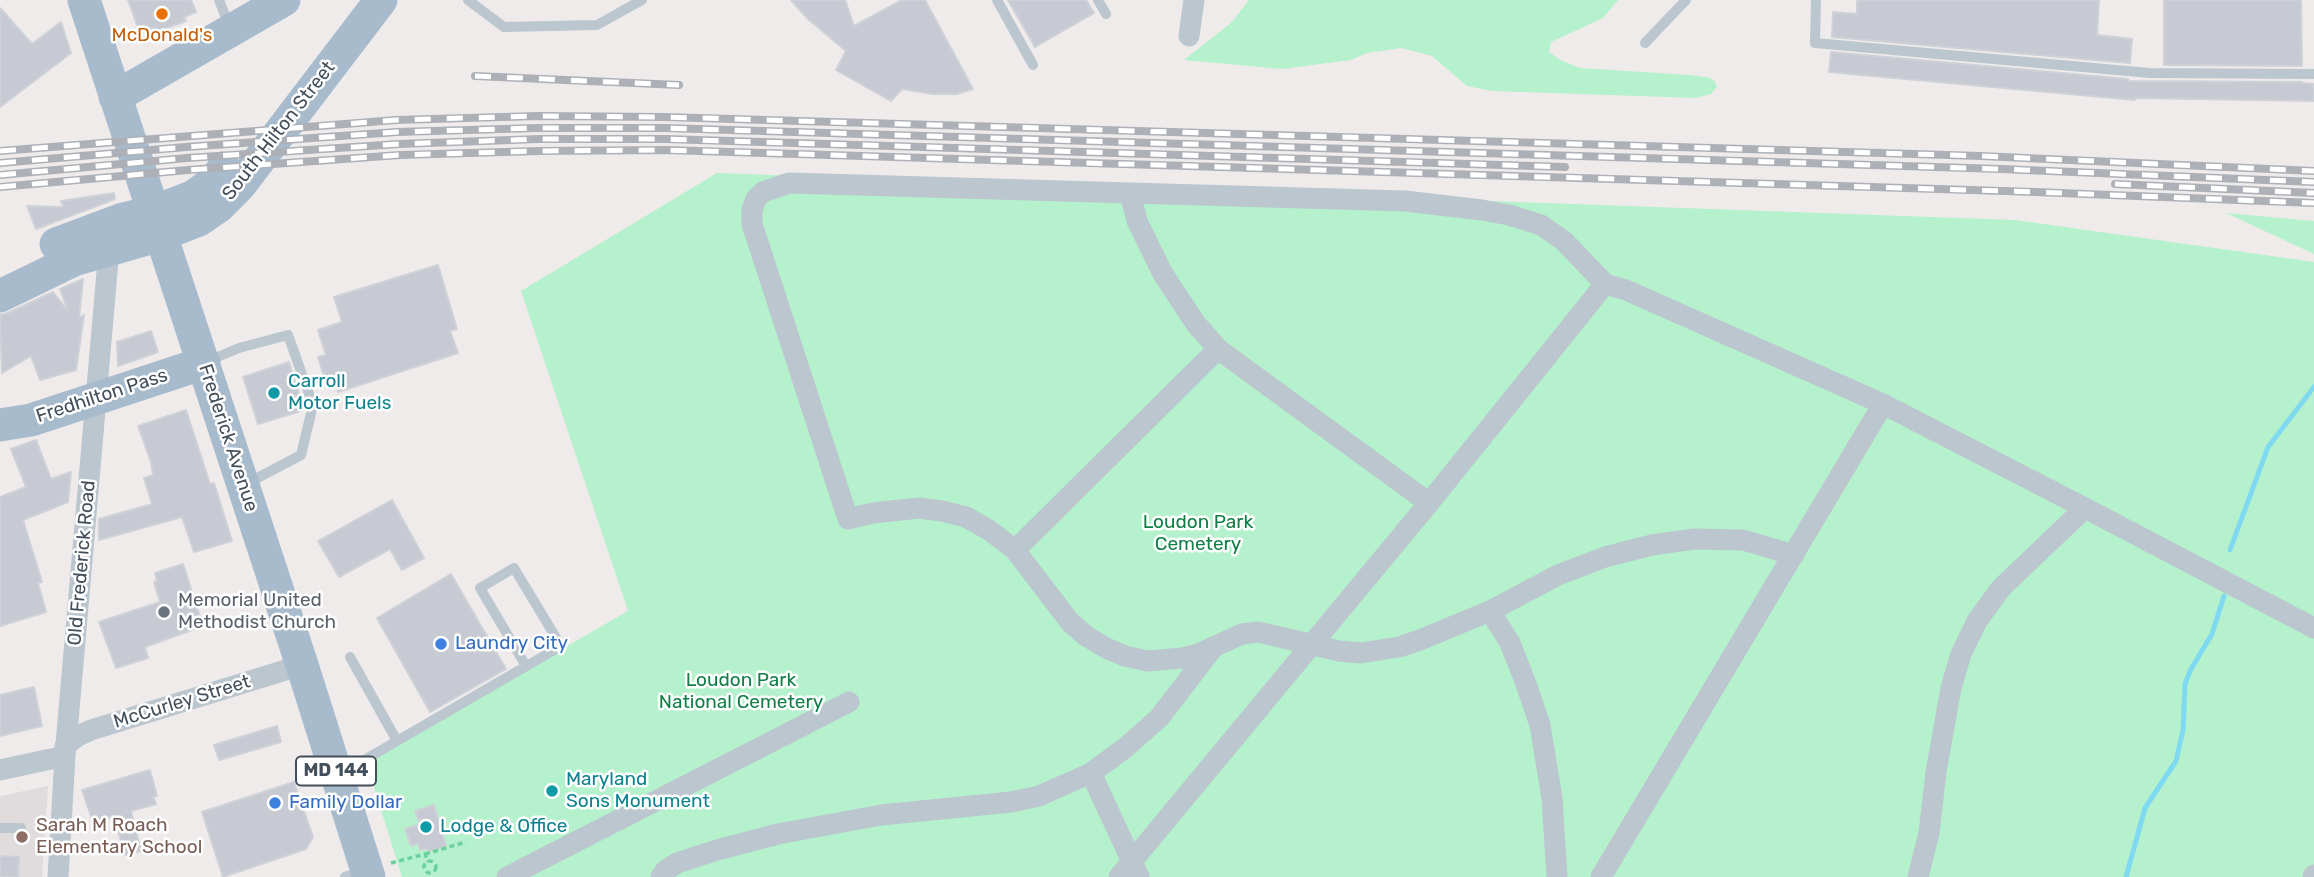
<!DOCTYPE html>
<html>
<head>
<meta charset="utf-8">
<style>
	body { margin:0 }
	canvas { display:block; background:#efebeb }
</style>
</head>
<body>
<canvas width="2314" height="877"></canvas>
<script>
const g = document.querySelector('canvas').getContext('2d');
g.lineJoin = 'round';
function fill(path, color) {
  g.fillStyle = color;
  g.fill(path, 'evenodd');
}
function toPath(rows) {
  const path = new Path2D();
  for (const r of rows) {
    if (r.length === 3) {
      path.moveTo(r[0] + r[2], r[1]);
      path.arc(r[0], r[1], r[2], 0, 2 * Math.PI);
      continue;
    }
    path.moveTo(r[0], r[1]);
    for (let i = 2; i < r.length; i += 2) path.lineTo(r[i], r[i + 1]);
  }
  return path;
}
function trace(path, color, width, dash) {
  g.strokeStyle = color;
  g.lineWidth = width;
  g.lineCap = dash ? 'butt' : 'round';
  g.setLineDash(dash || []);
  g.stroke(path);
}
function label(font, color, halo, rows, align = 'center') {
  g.font = font + ' Rubik,sans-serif';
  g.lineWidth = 5;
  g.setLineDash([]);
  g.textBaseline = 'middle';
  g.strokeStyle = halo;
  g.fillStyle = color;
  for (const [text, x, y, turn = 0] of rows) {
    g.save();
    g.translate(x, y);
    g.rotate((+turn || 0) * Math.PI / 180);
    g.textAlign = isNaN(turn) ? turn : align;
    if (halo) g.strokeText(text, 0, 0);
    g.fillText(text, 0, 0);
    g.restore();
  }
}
const education = toPath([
	[48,786,42,877,0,877,0,796]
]);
const green = toPath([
	[1249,0,1618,0,1603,18,1551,42,1549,52,1560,60,1580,68,1690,75,1711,78,1715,82,1717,87,1711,94,1696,98,1492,91,1467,86,1432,56,1401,48,1367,53,1351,60,1282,69,1184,60,1232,22],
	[717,173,2015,220,2314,262,2314,877,402,877,366,762,628,611,521,291],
	[2226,213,2314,221,2314,254]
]);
const stream = toPath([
	[2230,550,2268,447,2314,387],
	[2126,877,2145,808,2176,761,2183,730,2185,684,2191,669,2212,634,2224,596]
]);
const building = toPath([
	[128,0,191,0,196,12,184,17,186,21,153,33,152,28,140,33,128,0],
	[791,0,845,0,854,26,902,0,925,0,973,89,957,94,933,94,902,89,891,101,836,70,846,51,808,19,791,0],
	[1008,0,1086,0,1094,13,1035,47,1008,0],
	[1857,0,2099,0,2097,35,2132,39,2130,63,1832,37,1833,12,1857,14,1857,0],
	[2164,0,2301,0,2302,66,2164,65,2164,0],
	[0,8,32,44,61,22,71,53,0,107,0,8],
	[1831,52,2128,79,2128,81,2302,82,2302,83,2314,84,2314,101,2135,98,2135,100,1829,72,1831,52],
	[114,193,115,199,36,229,27,206,64,207,61,201,114,193],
	[438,265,457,329,450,331,458,353,338,392,332,375,324,377,318,357,326,355,318,330,342,322,334,297,438,265],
	[83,279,79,318,84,315,76,370,40,380,31,356,2,373,0,315,8,313,53,292,68,311,60,289,83,279],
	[151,331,158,352,118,366,117,342,151,331],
	[289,362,304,410,258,424,243,377,289,362],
	[186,410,210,484,214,483,232,541,194,552,182,517,99,540,99,519,152,504,144,478,153,475,151,462,138,426,186,410],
	[36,440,51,479,71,472,68,502,23,520,42,582,38,583,46,612,0,626,0,497,26,487,11,449,36,440],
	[392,500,424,558,402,570,390,549,339,577,318,541,392,500],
	[183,564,203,626,145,647,148,658,116,668,99,622,160,602,154,582,157,581,155,573,183,564],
	[451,574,506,669,430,712,377,618,451,574],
	[34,687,42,726,0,736,0,695,34,687],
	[277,726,281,742,219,760,214,745,277,726],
	[150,770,157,796,153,797,156,804,131,811,141,851,125,855,114,816,93,822,82,790,150,770],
	[294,782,313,837,306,849,223,877,202,812,294,782],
	[434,805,446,846,428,852,427,848,420,850,418,843,411,846,405,829,420,824,415,811,434,805],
	[0,856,19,857,18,877,0,877,0,856]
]);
const path = toPath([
	[425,854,466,842],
	[430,867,6],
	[391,863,425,854,428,862]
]);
const service = toPath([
	[219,0,230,28],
	[468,0,504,27,597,25,642,0],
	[997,0,1033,65],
	[1098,0,1106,14],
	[1816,0,1815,43,2150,73,2314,74],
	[1645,43,1686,0],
	[206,362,239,348,288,335,313,405,301,455,246,484],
	[350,657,397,741],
	[340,774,561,646,514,568,480,588,526,666],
	[0,828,21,828],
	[345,877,364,870]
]);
const minor = toPath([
	[1189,36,1194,0],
	[1130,193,1137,221,1163,274,1196,324,1218,349,1429,503],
	[1605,284,1564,241,1541,225,1509,215,1482,210,1405,201,789,183,763,192,756,199,752,210,752,224,848,519,873,513,919,508,942,511,966,517,989,530,1015,550,1070,622,1086,636,1106,648,1125,656,1147,661,1183,658,1198,654,1242,634,1258,632,1339,651,1361,653,1399,647,1420,640,1490,611,1558,575,1605,557,1652,545,1694,539,1743,540,1794,555],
	[1015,550,1218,349],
	[1490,611,1510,643,1525,681,1540,725,1552,798,1557,877],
	[65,746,78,736,91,730,302,665],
	[0,770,65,756],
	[1091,773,1125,748,1159,718,1212,649],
	[58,877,65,756,109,249],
	[507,877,849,702],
	[661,877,665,871,677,863,717,850,778,834,881,815,1011,802,1039,796,1091,773,1139,877],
	[1119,877,1429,503,1605,284,1626,290,1883,404,2085,508,2314,628],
	[1601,877,1883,404],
	[1918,877,1929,833,1936,772,1951,688,1961,654,1977,621,2001,588,2085,508],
	[2313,877,2314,875]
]);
const primary = toPath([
	[84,0,302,665,369,877],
	[115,97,284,0],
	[56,244,123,219,153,212,194,196,213,182,224,168],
	[0,296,74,260,161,235,199,220,218,207,240,185,381,0],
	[0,425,31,420,204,363]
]);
const rail = toPath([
	[475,76,679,85],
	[0,151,396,120,538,116,665,117,1981,156,2314,171],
	[0,163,186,147,397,132,538,128,665,128,2001,169,2314,182],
	[0,175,187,158,399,144,539,139,666,139,1565,167],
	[2115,184,2314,193],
	[0,187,188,170,400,155,539,151,666,150,2035,192,2314,203]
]);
const markers = [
	[162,14,7,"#e8710a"],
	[274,393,7,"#0f9aa8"],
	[164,612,7,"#6b7280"],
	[441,644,7,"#3f7fe0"],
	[552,791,7,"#0f9aa8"],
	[275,803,7,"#3f7fe0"],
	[426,827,7,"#0f9aa8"],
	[22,837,7,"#8d6e63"]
];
const shields = [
	[336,771,80]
];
const shieldNames = [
	["MD 144",336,771]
];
const foodNames = [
	["McDonald's",162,36]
];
const streetNames = [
	["South Hilton Street",279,131,-52],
	["Fredhilton Pass",102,396,-18],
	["Frederick Avenue",228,438,72],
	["Old Frederick Road",82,563,-85],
	["McCurley Street",182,702,-17]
];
const cultureNames = [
	["Carroll",288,382],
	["Motor Fuels",288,404],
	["Maryland",566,780],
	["Sons Monument",566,802],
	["Lodge & Office",440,827]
];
const parkNames = [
	["Loudon Park",1198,523],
	["Cemetery",1198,545],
	["Loudon Park",741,681],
	["National Cemetery",741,703]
];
const worshipNames = [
	["Memorial United",178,601],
	["Methodist Church",178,623]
];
const shopNames = [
	["Laundry City",455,644],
	["Family Dollar",289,803]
];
const educationNames = [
	["Sarah M Roach",36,826],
	["Elementary School",36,848]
];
fill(education, '#e0dcdd');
fill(green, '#b5f1cc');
trace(stream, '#7fdaf1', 5);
fill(building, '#c7cad2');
trace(building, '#cfd1d8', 2);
trace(path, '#6bd19e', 3.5, [5, 3.5]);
trace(service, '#bbc6cf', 10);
trace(minor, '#bbc6cf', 21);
trace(primary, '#a8bbcd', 33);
trace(rail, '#adb1b7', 8);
trace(rail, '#fff', 5, [16]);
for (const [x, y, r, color] of markers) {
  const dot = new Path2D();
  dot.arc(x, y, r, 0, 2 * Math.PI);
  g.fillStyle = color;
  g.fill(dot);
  trace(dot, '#fff', 2.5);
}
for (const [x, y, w] of shields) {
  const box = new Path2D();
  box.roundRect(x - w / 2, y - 14.5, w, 29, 5);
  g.fillStyle = '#fff';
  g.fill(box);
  trace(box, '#434f5a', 2);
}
label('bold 18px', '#434f5a', null, shieldNames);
label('19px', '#c56008', '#fff', foodNames);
label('19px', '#434f5a', '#fff', streetNames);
label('19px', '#0d838f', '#fff', cultureNames, 'left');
label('19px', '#107f47', '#fff', parkNames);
label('19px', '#5b616d', '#fff', worshipNames, 'left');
label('19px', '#366cbe', '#fff', shopNames, 'left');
label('19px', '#785e54', '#fff', educationNames, 'left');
</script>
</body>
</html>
